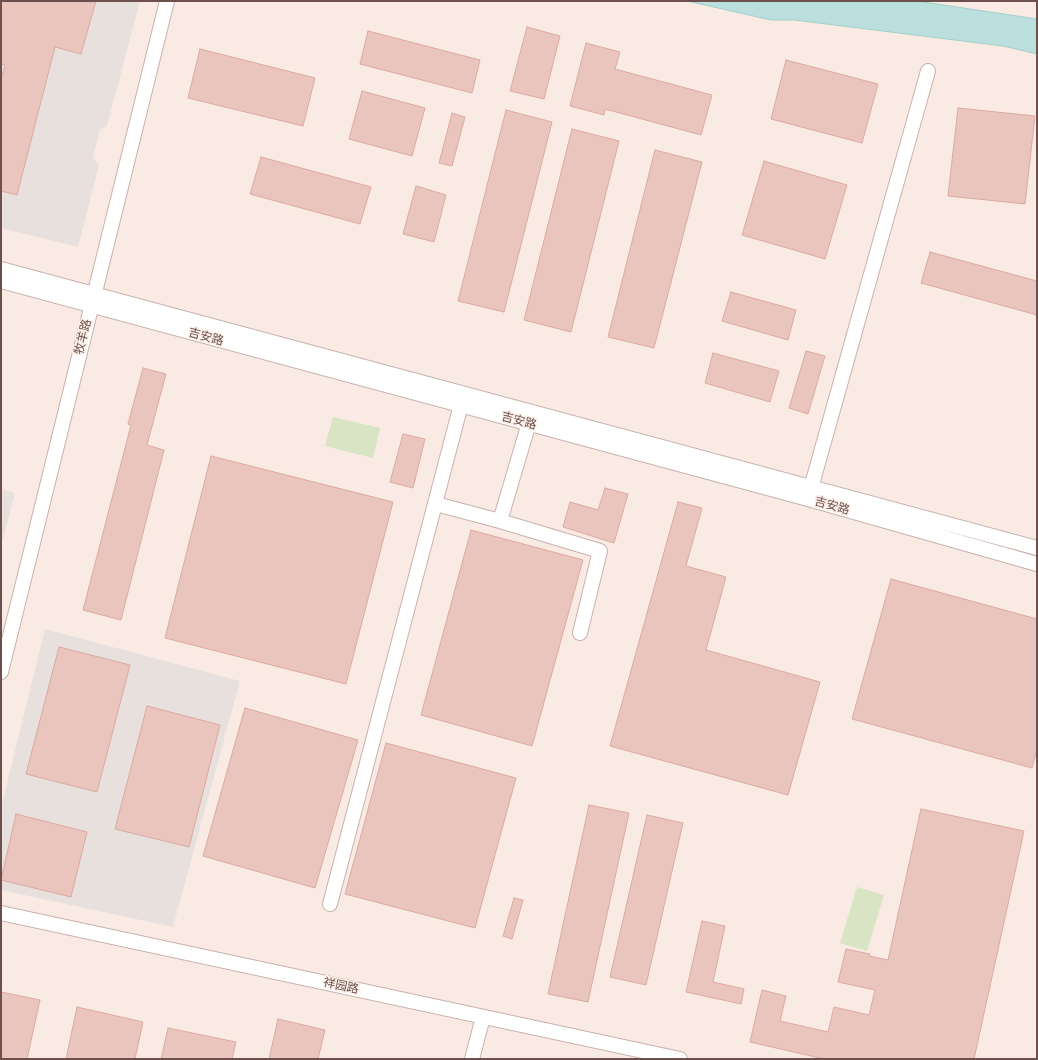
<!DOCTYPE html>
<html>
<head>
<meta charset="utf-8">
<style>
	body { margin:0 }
	#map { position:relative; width:1038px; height:1060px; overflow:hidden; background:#f9ebe3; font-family:Quicksand,sans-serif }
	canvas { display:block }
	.frame { position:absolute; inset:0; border:2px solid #6d504d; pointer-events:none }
</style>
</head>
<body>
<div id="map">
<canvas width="1038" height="1060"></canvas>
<div class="frame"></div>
</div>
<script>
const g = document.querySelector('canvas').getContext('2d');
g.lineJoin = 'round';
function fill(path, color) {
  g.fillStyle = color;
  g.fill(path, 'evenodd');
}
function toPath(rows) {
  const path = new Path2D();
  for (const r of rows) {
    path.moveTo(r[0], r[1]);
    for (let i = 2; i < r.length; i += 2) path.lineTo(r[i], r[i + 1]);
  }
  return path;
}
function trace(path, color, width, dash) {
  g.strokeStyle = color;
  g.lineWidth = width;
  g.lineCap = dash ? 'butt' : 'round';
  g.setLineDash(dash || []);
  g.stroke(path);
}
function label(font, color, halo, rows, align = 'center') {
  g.font = font + ' Quicksand,"Noto Sans SC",sans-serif';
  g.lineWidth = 3;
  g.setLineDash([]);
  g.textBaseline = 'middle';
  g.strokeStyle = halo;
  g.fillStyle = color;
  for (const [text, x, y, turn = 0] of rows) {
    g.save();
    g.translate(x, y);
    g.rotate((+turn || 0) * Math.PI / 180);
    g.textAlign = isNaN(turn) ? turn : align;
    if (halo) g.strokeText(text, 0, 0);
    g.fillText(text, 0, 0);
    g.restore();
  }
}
const industrial = toPath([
	[1,1,140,1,107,126,100,130,93,158,99,165,78,247,1,228],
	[1,489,15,493,1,547],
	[45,629,240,681,173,927,1,890,1,808]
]);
const green = toPath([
	[333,417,380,428,373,458,325,446],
	[857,887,884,895,867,951,840,943]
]);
const water = toPath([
	[687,1,917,1,1037,19,1037,54,1003,46,794,20,771,20,687,1]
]);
const building = toPath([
	[1,1,96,1,81,54,55,47,17,195,1,191,1,80,5,65,1,64,1,1],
	[527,27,560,36,544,99,510,91,527,27],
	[368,31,480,60,472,93,360,64,368,31],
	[586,43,620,52,615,69,712,95,701,135,605,109,604,115,570,106,586,43],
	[200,49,315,78,303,126,188,98,200,49],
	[786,60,878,84,862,143,771,119,786,60],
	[362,91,425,108,412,156,349,139,362,91],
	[958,108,1035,116,1025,204,948,196,958,108],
	[506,110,552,122,504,312,458,301,506,110],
	[452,113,465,117,452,166,439,163,452,113],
	[572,129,619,141,571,332,524,320,572,129],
	[655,150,702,162,654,348,608,337,655,150],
	[261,157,371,187,360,224,250,194,261,157],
	[764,161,847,185,825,259,742,235,764,161],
	[416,186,446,195,434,242,403,234,416,186],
	[930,252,1037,281,1037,315,921,283,930,252],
	[731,292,796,310,788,340,722,321,731,292],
	[806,351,825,356,808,414,789,408,806,351],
	[713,353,779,371,770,402,705,383,713,353],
	[143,368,166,374,147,445,164,450,121,620,83,610,131,425,128,424,143,368],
	[403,434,425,439,413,488,390,482,403,434],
	[211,456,393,502,346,684,165,638,211,456],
	[605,488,628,494,614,543,563,527,570,502,598,510,605,488],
	[678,502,702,508,686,566,726,577,706,650,820,682,788,795,610,746,678,502],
	[471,530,583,560,532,746,421,715,471,530],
	[891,579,1037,619,1037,749,1032,768,852,719,891,579],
	[59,647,130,665,97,792,26,774,59,647],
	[147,706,220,725,189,847,115,829,147,706],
	[245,708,358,740,315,888,203,856,245,708],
	[386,743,516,778,475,928,345,894,386,743],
	[589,805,629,813,588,1002,548,994,589,805],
	[921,809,1024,831,974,1059,824,1059,750,1042,762,990,786,996,780,1021,828,1032,834,1007,869,1015,875,990,838,982,846,949,870,954,869,956,888,960,921,809],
	[16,814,87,832,71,897,1,880,16,814],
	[647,815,683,823,646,985,610,977,647,815],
	[514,898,523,900,512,939,503,936,514,898],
	[702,921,725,926,713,982,744,989,741,1004,686,992,702,921],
	[1,992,40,1000,27,1059,1,1059,1,992],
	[77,1007,143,1022,135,1059,66,1059,77,1007],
	[278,1019,325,1030,318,1059,269,1059,278,1019],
	[168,1028,236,1042,232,1059,161,1059,168,1028]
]);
const minor = toPath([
	[1,269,1037,548],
	[1,281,808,499,1037,564],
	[811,488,928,71],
	[436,504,500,521,600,551,580,633],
	[500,521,531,416],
	[1,672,167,1],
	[330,904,463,397],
	[1,913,680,1059],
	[472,1059,483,1017]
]);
const streetNames = [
	["牧羊路",83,337,-76],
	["吉安路",206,337,15],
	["吉安路",519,421,15],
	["吉安路",832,506,16],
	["祥园路",341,986,12]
];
fill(industrial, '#e8e0dd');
fill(green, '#d8e4c4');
fill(water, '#badfdc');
trace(water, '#a2cfcc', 1);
fill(building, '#eac5be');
trace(building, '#dba9a1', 1);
trace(minor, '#c8b2ac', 16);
trace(minor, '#fff', 14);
label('12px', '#6d504d', '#fcf0e8', streetNames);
</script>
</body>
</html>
